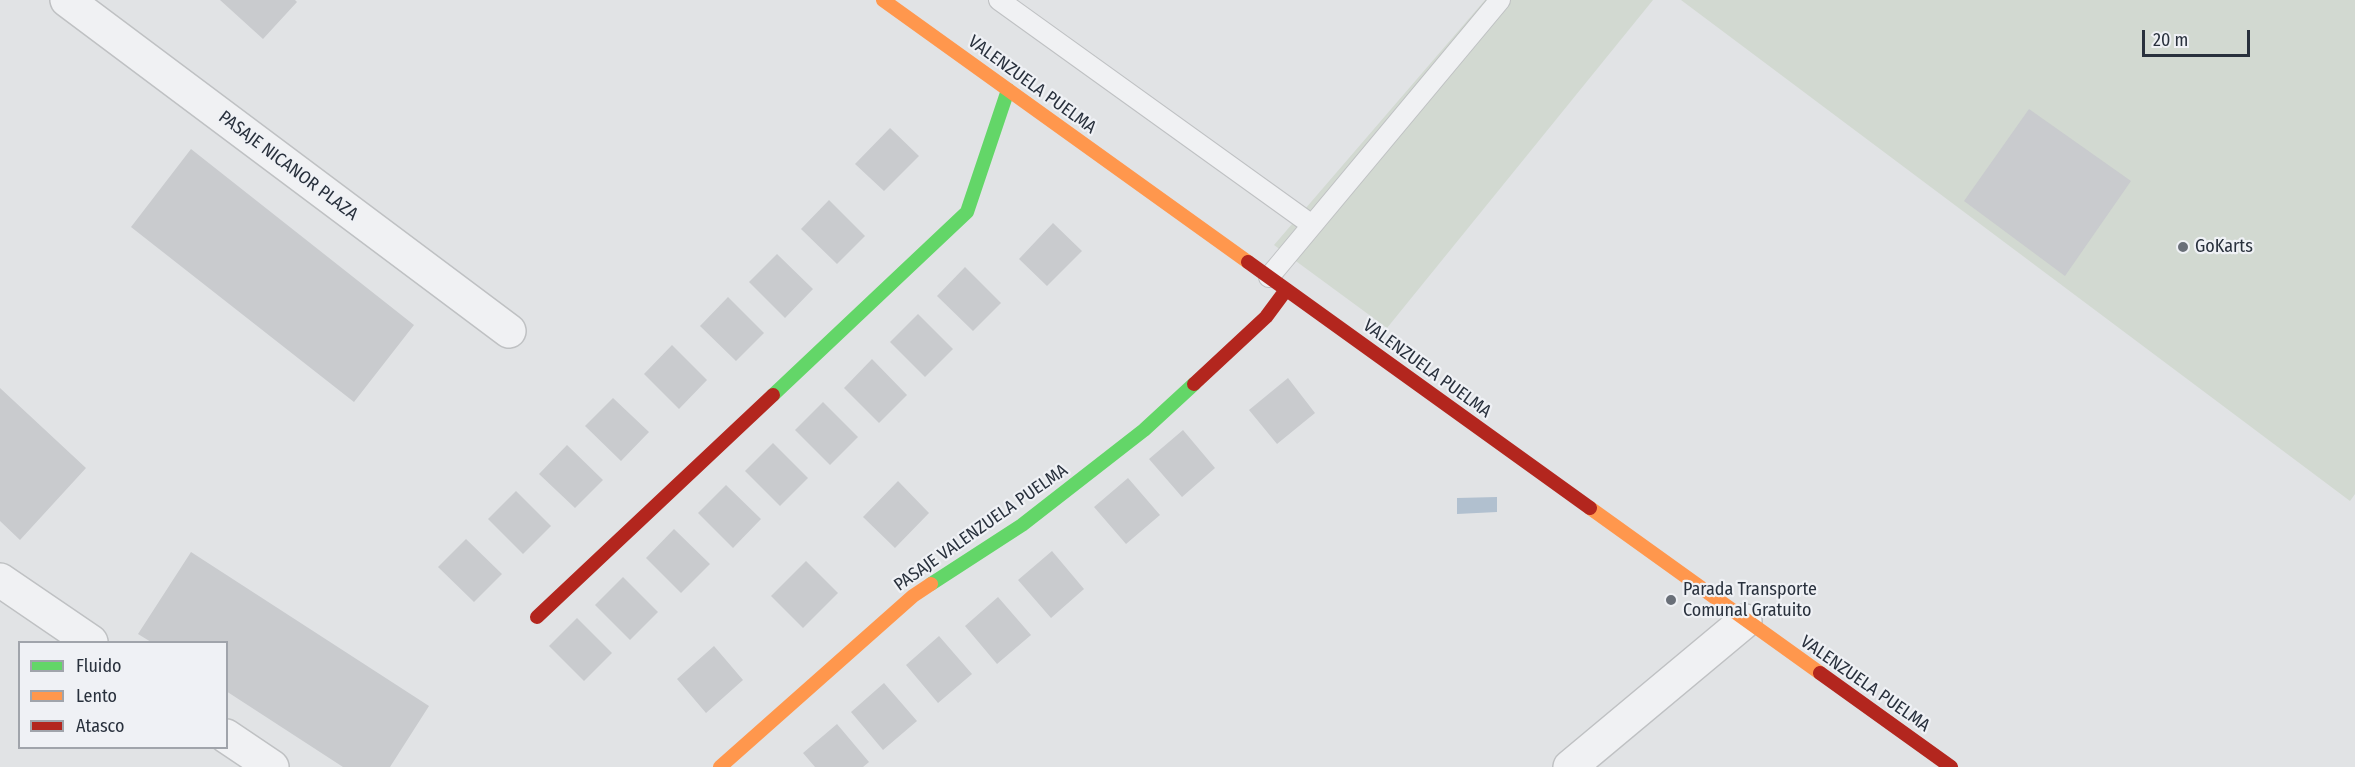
<!DOCTYPE html>
<html>
<head>
<meta charset="utf-8">
<style>
	body { margin:0 }
	#map { position:relative; width:2355px; height:767px; overflow:hidden; background:#e1e3e5; font-family:"Fira Sans Condensed",sans-serif }
	canvas { display:block }
	.legend { position:absolute; left:18px; top:641px; width:210px; height:108px; box-sizing:border-box; background:#eff1f5; border:2px solid #a0a4ab; margin:0; padding:8px 10px; list-style:none; font-size:18px; color:#29313d }
	.legend li { display:flex; align-items:center; gap:12px; height:30px }
	.legend b { width:30px; border:2px solid #a0a4ab }
	.scale { position:absolute; left:2142px; top:30px; width:108px; height:27px; box-sizing:border-box; border:3px solid #29313d; border-top:0; padding-left:8px; font-size:18px; line-height:21px; white-space:nowrap; color:#29313d; -webkit-text-stroke:4px #eff1f5; paint-order:stroke }
</style>
</head>
<body>
<div id="map">
<canvas width="2355" height="767"></canvas>
<ul class="legend">
<li><b style="height:8px;background:#63d668"></b>Fluido</li>
<li><b style="height:8px;background:#ff974d"></b>Lento</li>
<li><b style="height:8px;background:#b3261e"></b>Atasco</li>
</ul>
<div class="scale">20 m</div>
</div>
<script>
const g = document.querySelector('canvas').getContext('2d');
g.lineJoin = 'round';
function fill(path, color) {
  g.fillStyle = color;
  g.fill(path, 'evenodd');
}
function toPath(rows) {
  const path = new Path2D();
  for (const r of rows) {
    path.moveTo(r[0], r[1]);
    for (let i = 2; i < r.length; i += 2) path.lineTo(r[i], r[i + 1]);
  }
  return path;
}
function trace(path, color, width, dash) {
  g.strokeStyle = color;
  g.lineWidth = width;
  g.lineCap = dash ? 'butt' : 'round';
  g.setLineDash(dash || []);
  g.stroke(path);
}
function label(font, color, halo, rows, align = 'center') {
  g.font = font + ' "Fira Sans Condensed",sans-serif';
  g.lineWidth = 4.5;
  g.setLineDash([]);
  g.textBaseline = 'middle';
  g.strokeStyle = halo;
  g.fillStyle = color;
  for (const [text, x, y, turn = 0] of rows) {
    g.save();
    g.translate(x, y);
    g.rotate((+turn || 0) * Math.PI / 180);
    g.textAlign = isNaN(turn) ? turn : align;
    if (halo) g.strokeText(text, 0, 0);
    g.fillText(text, 0, 0);
    g.restore();
  }
}
const green = toPath([
	[1485,0,1653,0,1387,328,1274,245],
	[1681,0,2355,0,2355,494,2350,501]
]);
const water = toPath([
	[1497,497,1497,512,1457,514,1457,498]
]);
const building = toPath([
	[220,0,295,0,297,2,263,39],
	[2029,109,2131,181,2065,276,1964,201],
	[890,128,919,156,884,191,855,164],
	[191,149,414,325,354,402,131,227],
	[829,200,865,236,837,264,801,229],
	[1053,223,1082,251,1047,286,1019,259],
	[777,254,813,289,785,318,749,282],
	[965,267,1001,303,973,331,937,296],
	[728,297,764,333,736,361,700,326],
	[918,314,953,349,925,377,890,342],
	[672,345,707,380,679,409,644,374],
	[872,359,907,395,879,423,844,388],
	[1288,378,1315,413,1277,444,1249,410],
	[0,388,86,468,20,540,0,521],
	[613,398,649,432,621,461,585,426],
	[823,402,858,437,830,465,795,430],
	[1183,430,1215,468,1182,497,1149,459],
	[773,443,808,478,780,506,745,471],
	[567,445,603,480,575,508,539,474],
	[1128,478,1160,515,1126,544,1094,507],
	[898,481,929,513,895,548,863,517],
	[726,485,761,519,733,548,698,513],
	[516,491,551,526,523,554,488,519],
	[674,529,710,564,681,593,646,558],
	[466,539,502,574,474,602,438,567],
	[1052,551,1084,589,1051,618,1018,580],
	[191,552,429,706,390,767,343,767,226,691,226,642,151,642,138,634],
	[806,561,838,593,803,628,771,596],
	[623,577,658,612,630,640,595,605],
	[998,597,1031,635,997,664,965,626],
	[577,618,612,653,584,681,549,646],
	[939,636,972,674,938,703,906,665],
	[714,646,743,680,706,713,677,679],
	[884,683,917,721,883,750,851,712],
	[837,724,869,762,863,767,815,767,803,753]
]);
const lane = toPath([
	[999,0,1312,225],
	[1269,277,1500,0]
]);
const street = toPath([
	[67,0,509,331],
	[0,580,91,642],
	[226,736,272,767],
	[1570,767,1745,621]
]);
const fast = toPath([
	[773,395,967,212,1008,90],
	[931,584,1022,525,1144,430,1194,384]
]);
const slow = toPath([
	[883,0,1248,262],
	[1590,508,1820,673],
	[720,767,913,596,931,584]
]);
const jam = toPath([
	[1248,262,1590,508],
	[1194,384,1266,317,1286,290],
	[537,617,773,395],
	[1820,673,1951,767]
]);
const markers = [
	[2183,247,6,"#696f78"],
	[1671,600,6,"#696f78"]
];
const streetNames = [
	["VALENZUELA PUELMA",1032,85,36],
	["PASAJE NICANOR PLAZA",288,166,37],
	["VALENZUELA PUELMA",1427,369,36],
	["PASAJE VALENZUELA PUELMA",981,528,-35],
	["VALENZUELA PUELMA",1865,684,35]
];
const poiNames = [
	["GoKarts",2195,247],
	["Parada Transporte",1683,590],
	["Comunal Gratuito",1683,611]
];
fill(green, '#d2d9d1');
fill(water, '#b1c0cf');
fill(building, '#c9cbce');
trace(lane, '#bfc1c3', 22);
trace(street, '#bfc1c3', 36);
trace(lane, '#f0f1f3', 20);
trace(street, '#f0f1f3', 33);
trace(fast, '#63d668', 14);
trace(slow, '#ff974d', 14);
trace(jam, '#b3261e', 14);
for (const [x, y, r, color] of markers) {
  const dot = new Path2D();
  dot.arc(x, y, r, 0, 2 * Math.PI);
  g.fillStyle = color;
  g.fill(dot);
  trace(dot, '#eff1f5', 2);
}
label('18px', '#29313d', '#eff1f5', streetNames);
label('18px', '#29313d', '#eff1f5', poiNames, 'left');
</script>
</body>
</html>
